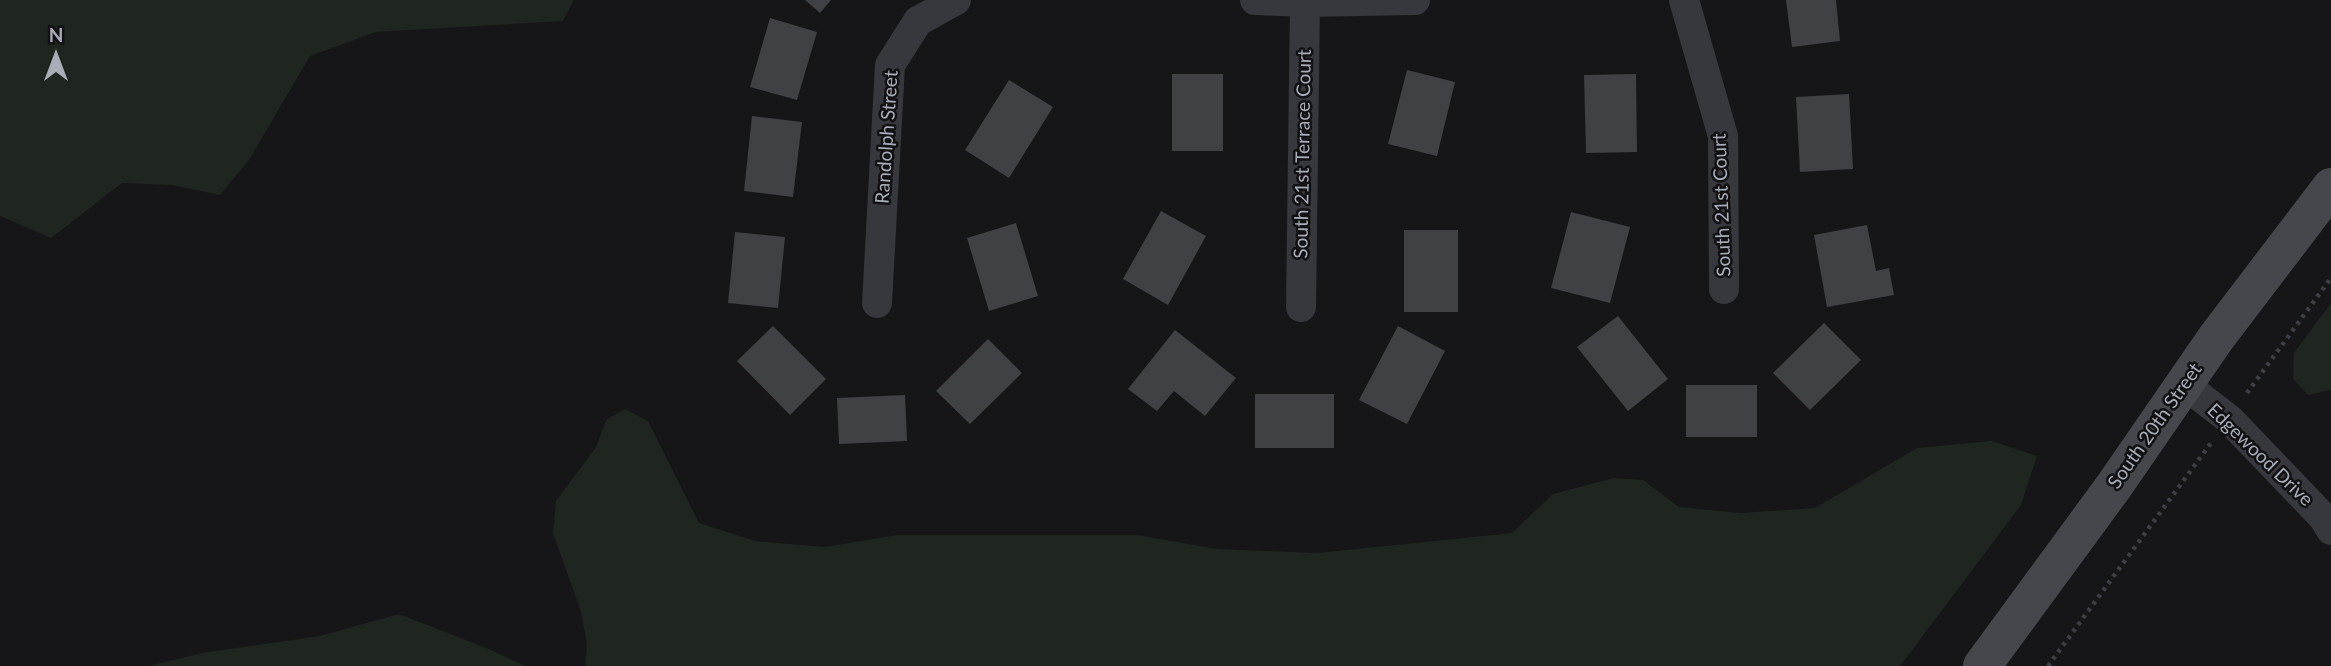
<!DOCTYPE html>
<html>
<head>
<meta charset="utf-8">
<style>
	body { margin:0 }
	#map { position:relative; width:2331px; height:666px; overflow:hidden; background:#161618; font-family:Lato,sans-serif }
	canvas { display:block }
	.north { position:absolute; left:21px; top:21px; width:70px; height:70px; -webkit-text-stroke:5px #111113; paint-order:stroke; rotate:0deg; font-size:19px; font-weight:700; line-height:28px; text-align:center; color:#a8adb8 }
	.north::after { content:''; display:block; margin:auto; width:24px; height:32px; background:#a8adb8; clip-path:polygon(50% 0,100% 100%,50% 72%,0 100%) }
</style>
</head>
<body>
<div id="map">
<canvas width="2331" height="666"></canvas>
<div class="north">N</div>
</div>
<script>
const g = document.querySelector('canvas').getContext('2d');
g.lineJoin = 'round';
function fill(path, color) {
  g.fillStyle = color;
  g.fill(path, 'evenodd');
}
function toPath(rows) {
  const path = new Path2D();
  for (const r of rows) {
    path.moveTo(r[0], r[1]);
    for (let i = 2; i < r.length; i += 2) path.lineTo(r[i], r[i + 1]);
  }
  return path;
}
function trace(path, color, width, dash) {
  g.strokeStyle = color;
  g.lineWidth = width;
  g.lineCap = dash ? 'butt' : 'round';
  g.setLineDash(dash || []);
  g.stroke(path);
}
function label(font, color, halo, rows, align = 'center') {
  g.font = font + ' Lato,sans-serif';
  g.lineWidth = 5;
  g.setLineDash([]);
  g.textBaseline = 'middle';
  g.strokeStyle = halo;
  g.fillStyle = color;
  for (const [text, x, y, turn = 0] of rows) {
    g.save();
    g.translate(x, y);
    g.rotate((+turn || 0) * Math.PI / 180);
    g.textAlign = isNaN(turn) ? turn : align;
    if (halo) g.strokeText(text, 0, 0);
    g.fillText(text, 0, 0);
    g.restore();
  }
}
const green = toPath([
	[0,0,574,0,563,21,376,32,310,56,249,160,220,195,172,185,122,183,51,238,0,216],
	[2331,303,2331,390,2308,395,2293,379,2294,353],
	[625,409,648,421,699,523,755,541,825,547,897,535,1137,535,1217,549,1317,553,1512,533,1553,494,1614,478,1643,480,1679,507,1741,513,1815,508,1917,448,1992,441,2037,456,2021,505,1900,666,585,666,587,643,581,612,553,533,556,501,596,447,607,419],
	[399,614,491,650,525,666,149,666,202,653,320,636]
]);
const building = toPath([
	[805,0,831,0,820,13],
	[1786,0,1836,0,1840,41,1792,47],
	[770,18,817,32,797,100,750,87],
	[1407,70,1455,82,1437,156,1388,144],
	[1172,74,1223,74,1223,151,1172,151],
	[1636,74,1637,152,1586,153,1584,75],
	[1009,80,1053,107,1009,178,965,150],
	[1849,94,1853,169,1800,172,1796,97],
	[752,116,802,122,793,197,744,191],
	[1161,211,1206,236,1168,305,1123,279],
	[1571,212,1630,227,1610,303,1551,288],
	[1016,223,1038,296,989,311,967,238],
	[1867,225,1876,271,1889,268,1894,295,1827,307,1814,235],
	[1404,230,1458,230,1458,312,1404,312],
	[735,232,785,237,778,308,728,303],
	[1618,316,1668,379,1628,411,1577,347],
	[1824,323,1861,360,1810,410,1773,373],
	[773,326,826,379,790,415,737,361],
	[1398,326,1445,351,1407,424,1359,400],
	[1175,330,1236,378,1205,416,1174,391,1157,411,1128,389],
	[988,339,1022,373,970,424,936,391],
	[1686,385,1757,385,1757,437,1686,437],
	[1255,394,1334,394,1334,448,1255,448],
	[905,395,907,441,839,444,837,398]
]);
const path = toPath([
	[2247,393,2331,278],
	[2048,666,2211,443]
]);
const minor = toPath([
	[1255,0,1305,2,1415,0],
	[1684,0,1723,136,1724,289],
	[877,303,890,65,918,21,956,0],
	[1301,307,1305,2],
	[2185,385,2229,419,2323,517,2331,530]
]);
const secondary = toPath([
	[1982,666,2114,486,2216,338,2331,187]
]);
const streetNames = [
	["Randolph Street",887,137,-86],
	["South 21st Terrace Court",1303,154,-89],
	["South 21st Court",1722,205,-92],
	["South 20th Street",2155,426,-55],
	["Edgewood Drive",2260,455,44]
];
fill(green, '#1e261f');
fill(building, '#404145');
trace(path, '#3d3f44', 4.5, [3.5, 5]);
trace(minor, '#37383d', 30);
trace(secondary, '#45474d', 38);
label('19px', '#a8adb8', '#111113', streetNames);
</script>
</body>
</html>
